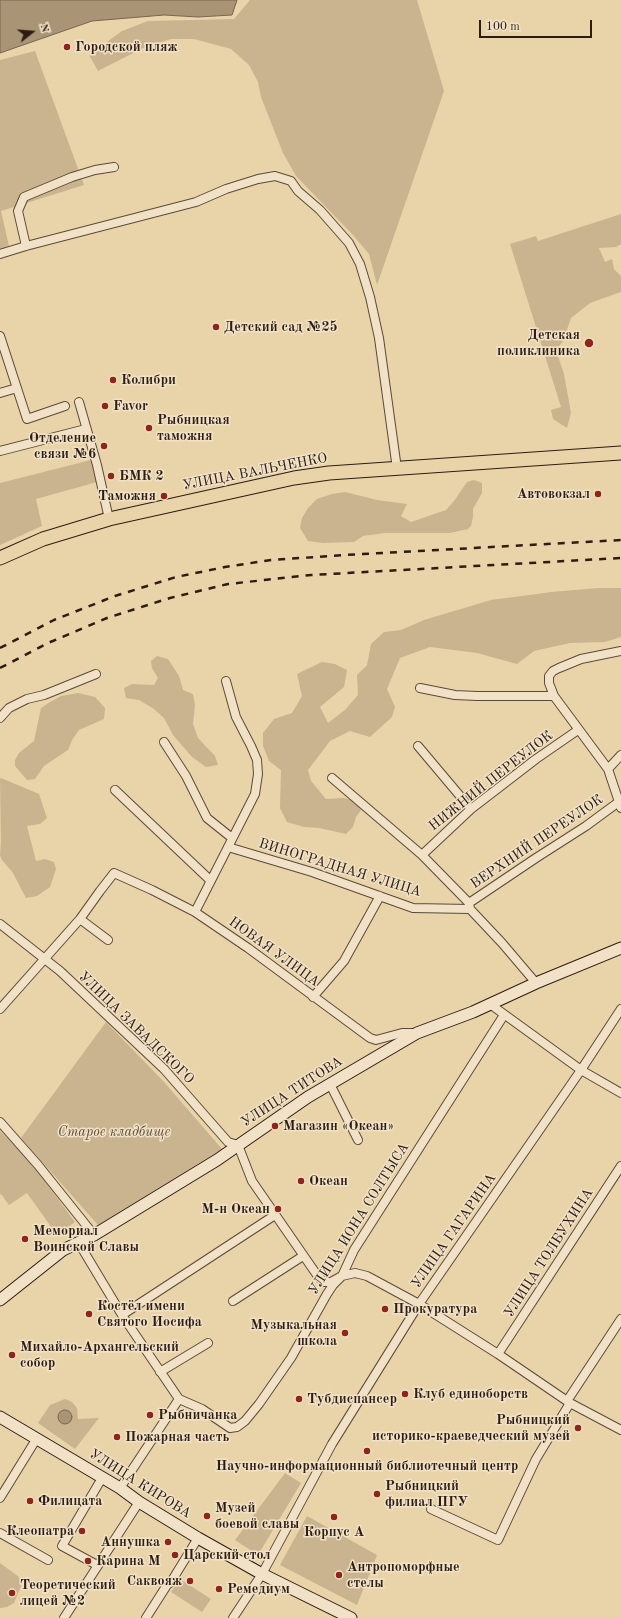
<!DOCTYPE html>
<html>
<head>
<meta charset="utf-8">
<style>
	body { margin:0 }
	#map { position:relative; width:621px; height:1618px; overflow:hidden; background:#e9d3a9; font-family:"Old Standard TT",serif }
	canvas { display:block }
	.north { position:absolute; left:12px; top:12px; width:40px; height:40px; -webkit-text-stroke:3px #f1e2c7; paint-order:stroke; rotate:73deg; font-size:11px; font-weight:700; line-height:16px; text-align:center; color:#2c1c12 }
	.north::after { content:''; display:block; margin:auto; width:14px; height:18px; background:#2c1c12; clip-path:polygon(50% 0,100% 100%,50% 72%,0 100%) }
	.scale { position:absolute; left:479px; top:20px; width:113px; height:18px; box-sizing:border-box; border:2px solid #2c1c12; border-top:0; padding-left:5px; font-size:12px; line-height:14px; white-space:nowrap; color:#2c1c12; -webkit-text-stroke:3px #f1e2c7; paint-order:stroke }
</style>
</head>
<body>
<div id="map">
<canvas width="621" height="1618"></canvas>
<div class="north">N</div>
<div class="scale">100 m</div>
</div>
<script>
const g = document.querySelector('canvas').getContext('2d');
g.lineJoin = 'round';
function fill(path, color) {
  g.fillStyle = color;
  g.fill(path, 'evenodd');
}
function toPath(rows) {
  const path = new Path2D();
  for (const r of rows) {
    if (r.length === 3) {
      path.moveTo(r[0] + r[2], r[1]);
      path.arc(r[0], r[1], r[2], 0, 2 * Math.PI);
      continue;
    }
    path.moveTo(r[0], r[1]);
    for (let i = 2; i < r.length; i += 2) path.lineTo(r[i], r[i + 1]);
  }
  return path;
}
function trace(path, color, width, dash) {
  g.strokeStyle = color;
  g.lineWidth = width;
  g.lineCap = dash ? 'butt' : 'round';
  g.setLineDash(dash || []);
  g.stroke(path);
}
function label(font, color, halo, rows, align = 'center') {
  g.font = font + ' "Old Standard TT",serif';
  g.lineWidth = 3;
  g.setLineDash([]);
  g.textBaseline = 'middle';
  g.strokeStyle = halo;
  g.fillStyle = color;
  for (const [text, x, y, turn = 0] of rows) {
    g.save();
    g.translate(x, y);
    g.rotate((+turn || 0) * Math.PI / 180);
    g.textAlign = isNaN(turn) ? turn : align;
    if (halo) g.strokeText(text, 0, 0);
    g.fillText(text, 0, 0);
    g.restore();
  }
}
const green = toPath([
	[250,0,417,0,444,91,377,285,369,254,353,235,296,176,283,153,261,97,258,82,249,65,231,49,194,39,171,39,143,48,98,71,89,55,122,31,148,21,234,19],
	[35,51,84,185,1,211,9,246,0,250,0,60],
	[621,214,621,244,616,247,599,248,605,262,612,259,614,269,621,276,621,292,590,303,571,318,563,341,556,350,564,374,571,413,567,428,553,419,551,410,561,407,510,244,536,236,538,241],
	[91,460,97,482,36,499,42,526,0,545,0,483],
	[474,480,482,483,482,493,473,509,473,517,471,526,468,529,450,533,385,533,363,536,354,542,323,543,308,541,300,528,302,518,308,508,317,499,332,494,345,492,377,500,407,504,401,516,411,522,446,510,454,501,467,482],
	[598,588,621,588,621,637,605,642,570,643,534,651,517,664,477,653,430,647,400,658,387,689,395,707,392,717,370,737,350,731,330,741,308,770,311,781,326,799,343,798,353,800,361,810,356,817,353,827,346,834,319,828,304,827,287,822,280,808,281,770,269,761,263,746,263,733,274,719,292,713,302,696,297,674,322,662,335,664,347,670,344,687,320,707,328,723,345,710,358,695,357,675,367,665,371,644,384,632,401,630,424,620,491,600,552,592],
	[157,656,168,659,179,676,183,690,193,694,195,705,193,724,198,738,215,756,218,765,206,767,192,757,173,735,164,718,154,709,139,700,126,698,124,688,132,684,154,685,158,678,152,668,151,661],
	[78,693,95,697,105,708,104,719,79,730,72,740,68,750,44,766,35,779,27,780,15,766,15,760,19,753,34,741,41,708,50,702,61,696],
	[1,778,39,794,47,818,40,824,27,826,36,861,45,859,54,862,56,869,50,887,37,896,26,898,13,873,2,860,0,855,1,842,0,779],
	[106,1022,164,1082,222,1149,98,1225,21,1138],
	[0,1131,17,1148,36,1169,75,1222,57,1235,27,1193,9,1205,1,1194,0,1195],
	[65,1399,72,1402,77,1408,78,1419,99,1418,75,1449,38,1423,50,1405],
	[285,1473,301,1483,258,1555,235,1540],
	[307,1516,377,1555,357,1605,280,1565],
	[0,1563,19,1577,21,1586,14,1603,7,1607,0,1608],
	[180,1579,211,1599,202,1612,171,1592]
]);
const water = toPath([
	[0,0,237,0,232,15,198,17,164,15,92,21,0,53,0,0],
	[65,1417,7]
]);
const street = toPath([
	[26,246,18,211,24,197,72,177,95,170,114,167],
	[0,254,26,246,196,202,226,189,258,179,275,176,291,181,298,191,320,210,349,243,360,264,370,297,379,338,397,469],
	[0,336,27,419,65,406],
	[0,393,17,388],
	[79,402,97,465,109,519],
	[0,451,86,429],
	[621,651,581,659,559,668,553,671,549,676,549,683,554,696,608,769,621,808],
	[420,688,455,695,477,696,554,696],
	[0,718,9,708,27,699,44,695,96,674],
	[164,742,186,776,207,818,232,838],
	[418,746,471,809],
	[608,769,621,755],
	[332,778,422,855,469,903,470,909,502,943,536,983],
	[115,790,210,880],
	[228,847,312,872,413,908,470,909],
	[422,855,471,809,536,759,578,730],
	[469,903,536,858,586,826,620,801],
	[195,912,255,794,258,774,257,760,251,746,236,717,226,681],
	[80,919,108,940],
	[0,924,60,971,164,1069,228,1142,238,1145,252,1181,317,1275,324,1282,331,1282,342,1276,355,1273,367,1276,419,1304,498,1354,570,1403,621,1430],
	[313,997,344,961,380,896],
	[490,1004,581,1070,621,1093],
	[0,1009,80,919,100,891,114,873,152,890,195,912,248,948,370,1038,376,1040,402,1033,417,1033],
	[330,1084,358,1140],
	[0,1122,38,1165,94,1235],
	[75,1243,83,1250,122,1315,179,1399,202,1409,230,1428,237,1427,245,1421,259,1404,291,1358,327,1294,333,1285,342,1276,354,1250,504,1015],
	[233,1301,303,1256],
	[122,1315,275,1215],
	[498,1354,621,1166],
	[160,1372,208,1343],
	[567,1401,621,1319],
	[120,1488,179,1399],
	[0,1498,37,1438],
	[431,1509,498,1540,536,1459,570,1403],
	[0,1533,48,1560],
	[97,1565,62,1546,102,1478],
	[64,1618,139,1502],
	[146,1618,167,1585,171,1582,198,1538],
	[233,1618,262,1574,332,1444,419,1304,581,1070,621,1009]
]);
const secondary = toPath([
	[0,1300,63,1250,94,1235,217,1160,308,1097,417,1033,473,1012,536,983,621,948],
	[0,1417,120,1488,139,1502,198,1538,262,1574,351,1618]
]);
const primary = toPath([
	[0,558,43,539,109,519,294,478,329,473,621,453]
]);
const rail = toPath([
	[0,648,54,620,115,596,176,577,225,567,271,560,345,555,621,540],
	[0,668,48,643,107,618,170,598,228,584,311,575,621,558]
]);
const markers = [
	[67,47,4,"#8f2418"],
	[216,327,4,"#8f2418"],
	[589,343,5,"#8f2418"],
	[113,380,4,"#8f2418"],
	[105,406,4,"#8f2418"],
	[149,428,4,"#8f2418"],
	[104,446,4,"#8f2418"],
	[111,476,4,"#8f2418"],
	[598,494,4,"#8f2418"],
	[164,496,4,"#8f2418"],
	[275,1126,4,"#8f2418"],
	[301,1181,4,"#8f2418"],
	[278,1209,4,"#8f2418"],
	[25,1239,4,"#8f2418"],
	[385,1309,4,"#8f2418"],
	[89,1314,4,"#8f2418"],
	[345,1333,4,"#8f2418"],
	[12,1355,4,"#8f2418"],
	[405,1394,4,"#8f2418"],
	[299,1399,4,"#8f2418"],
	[150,1415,4,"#8f2418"],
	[578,1428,4,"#8f2418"],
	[117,1437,4,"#8f2418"],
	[367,1451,4,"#8f2418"],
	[377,1494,4,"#8f2418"],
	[30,1501,4,"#8f2418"],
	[207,1516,4,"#8f2418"],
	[334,1517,4,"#8f2418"],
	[82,1531,4,"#8f2418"],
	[168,1542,4,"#8f2418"],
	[175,1555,4,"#8f2418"],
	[88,1561,4,"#8f2418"],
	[339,1575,4,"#8f2418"],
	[190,1581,4,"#8f2418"],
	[219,1589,4,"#8f2418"],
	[12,1593,4,"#8f2418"]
];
const poiNames = [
	["Городской пляж",75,47],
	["Детский сад №25",224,327],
	["Детская",580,335,"right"],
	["поликлиника",580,351,"right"],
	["Колибри",121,380],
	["Favor",113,406],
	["Рыбницкая",157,420],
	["таможня",157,436],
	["Отделение",96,438,"right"],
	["связи №6",96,454,"right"],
	["БМК 2",119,476],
	["Автовокзал",590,494,"right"],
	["Таможня",156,496,"right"],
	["Магазин «Океан»",283,1126],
	["Океан",309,1181],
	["М-н Океан",270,1209,"right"],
	["Мемориал",33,1231],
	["Воинской Славы",33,1247],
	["Костёл имени",97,1306],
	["Святого Иосифа",97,1322],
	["Прокуратура",393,1309],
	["Музыкальная",337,1325,"right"],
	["школа",337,1341,"right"],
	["Михайло-Архангельский",20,1347],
	["собор",20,1363],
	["Клуб единоборств",413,1394],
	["Тубдиспансер",307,1399],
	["Рыбничанка",158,1415],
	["Рыбницкий",570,1420,"right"],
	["историко-краеведческий музей",570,1436,"right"],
	["Пожарная часть",125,1437],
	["Научно-информационный библиотечный центр",367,1466,"center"],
	["Рыбницкий",385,1486],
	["филиал ПГУ",385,1502],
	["Филицата",38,1501],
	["Музей",215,1508],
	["боевой славы",215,1524],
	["Клеопатра",74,1531,"right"],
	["Корпус А",334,1532,"center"],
	["Аннушка",160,1542,"right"],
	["Царский стол",183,1555],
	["Карина М",96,1561],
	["Антропоморфные",347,1567],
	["стелы",347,1583],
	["Саквояж",182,1581,"right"],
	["Теоретический",20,1585],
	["лицей №2",20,1601],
	["Ремедиум",227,1589]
];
const streetNames = [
	["УЛИЦА ВАЛЬЧЕНКО",255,472,-11],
	["НИЖНИЙ ПЕРЕУЛОК",491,781,-38],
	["ВЕРХНИЙ ПЕРЕУЛОК",537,842,-34],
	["ВИНОГРАДНАЯ УЛИЦА",340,868,17],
	["НОВАЯ УЛИЦА",274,952,36],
	["УЛИЦА ЗАВАДСКОГО",136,1028,44],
	["УЛИЦА ТИТОВА",292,1092,-33],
	["УЛИЦА ИОНА СОЛТЫСА",359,1219,-58],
	["УЛИЦА ГАГАРИНА",454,1231,-55],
	["УЛИЦА ТОЛБУХИНА",549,1253,-57],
	["УЛИЦА КИРОВА",140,1484,32]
];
const parkNames = [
	["Старое кладбище",114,1132]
];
fill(green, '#c9b48f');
fill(water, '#a99576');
trace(water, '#77654e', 1);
trace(street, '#5b4a38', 10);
trace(secondary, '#2c1c12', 13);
trace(primary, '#2c1c12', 15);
trace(street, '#f1e2c7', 8);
trace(secondary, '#f1e2c7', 11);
trace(primary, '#e9d3a9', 13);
trace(rail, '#2c1c12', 2.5, [7, 7]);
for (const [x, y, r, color] of markers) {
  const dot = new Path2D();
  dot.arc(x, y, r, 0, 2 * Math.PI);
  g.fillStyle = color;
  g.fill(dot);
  trace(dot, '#f1e2c7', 1.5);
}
label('bold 14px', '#2c1c12', '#f1e2c7', poiNames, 'left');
label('14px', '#2c1c12', '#f1e2c7', streetNames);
label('italic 14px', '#5b4a38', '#f1e2c7', parkNames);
</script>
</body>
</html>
